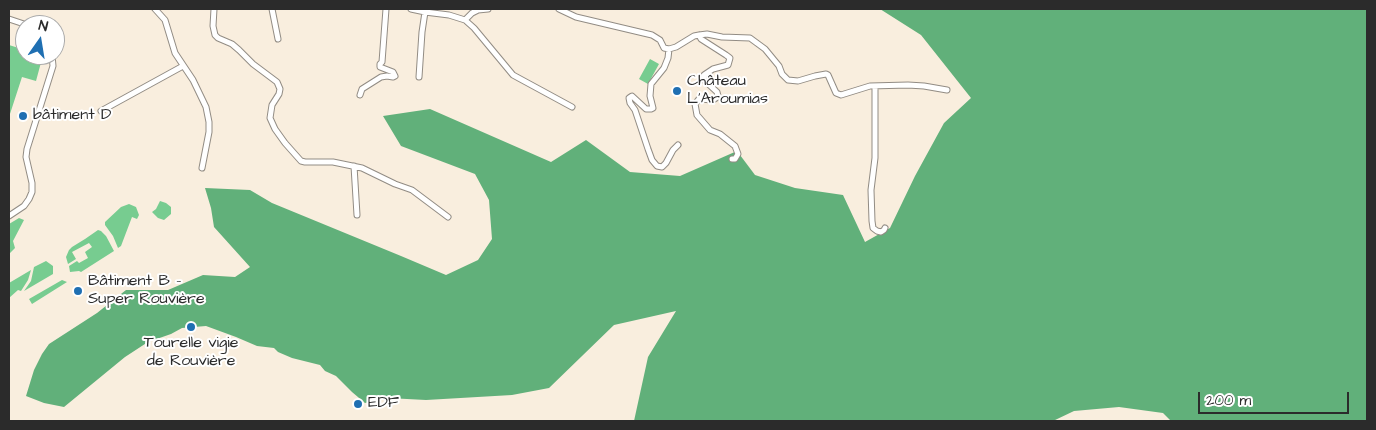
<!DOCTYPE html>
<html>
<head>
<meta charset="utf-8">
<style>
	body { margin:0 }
	#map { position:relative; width:1376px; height:430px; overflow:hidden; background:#f9eede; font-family:"Architects Daughter",sans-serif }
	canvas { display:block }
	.frame { position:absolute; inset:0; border:10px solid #2b2b2b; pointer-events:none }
	.north { position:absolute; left:15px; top:15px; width:50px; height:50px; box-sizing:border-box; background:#fff; border:1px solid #aaa; border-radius:50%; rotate:13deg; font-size:14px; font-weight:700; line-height:20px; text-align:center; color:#2b2b2b }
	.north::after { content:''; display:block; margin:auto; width:18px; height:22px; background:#1f6fb2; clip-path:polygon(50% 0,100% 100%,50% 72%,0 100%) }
	.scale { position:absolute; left:1198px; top:392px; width:151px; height:22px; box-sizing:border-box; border:2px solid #2b2b2b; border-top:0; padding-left:6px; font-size:15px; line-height:18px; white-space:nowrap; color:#2b2b2b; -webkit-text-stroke:4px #fff; paint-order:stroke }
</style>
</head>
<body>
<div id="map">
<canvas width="1376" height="430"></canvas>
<div class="frame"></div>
<div class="north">N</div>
<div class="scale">200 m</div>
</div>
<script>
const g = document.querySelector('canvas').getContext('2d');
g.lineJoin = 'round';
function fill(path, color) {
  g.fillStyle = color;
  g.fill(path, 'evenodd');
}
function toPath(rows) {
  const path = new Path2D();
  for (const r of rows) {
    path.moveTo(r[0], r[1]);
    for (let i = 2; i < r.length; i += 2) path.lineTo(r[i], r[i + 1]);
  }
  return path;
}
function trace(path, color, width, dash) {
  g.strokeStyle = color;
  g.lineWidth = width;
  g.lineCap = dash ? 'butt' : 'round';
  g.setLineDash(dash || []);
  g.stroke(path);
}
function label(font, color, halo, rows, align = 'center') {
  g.font = font + ' "Architects Daughter",sans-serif';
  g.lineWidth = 4;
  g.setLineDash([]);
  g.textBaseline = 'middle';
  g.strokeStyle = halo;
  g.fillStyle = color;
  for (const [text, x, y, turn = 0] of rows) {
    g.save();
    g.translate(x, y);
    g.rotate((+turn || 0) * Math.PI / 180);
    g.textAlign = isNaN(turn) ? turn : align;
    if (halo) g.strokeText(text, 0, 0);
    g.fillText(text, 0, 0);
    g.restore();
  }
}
const green = toPath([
	[9,45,25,50,25,55,43,55,36,81,22,77,9,117],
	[650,59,659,64,648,84,639,79],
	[160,201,166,203,171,207,171,214,164,220,158,218,152,212,156,209],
	[129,204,136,207,139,215,137,219,132,217,121,246,118,248,113,236,105,225,105,222,121,207],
	[19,218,24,220,13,241,15,248,9,254,9,224],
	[98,230,101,231,106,236,114,251,81,272,79,271,70,272,69,266,77,261,79,263,88,258,85,252,92,247,89,243,72,252,76,259,68,264,66,257,69,250,72,247,85,239],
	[46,261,53,266,53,274,24,291,31,281,34,267],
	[31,270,28,280,21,291,18,290,9,298,9,283],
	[62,280,67,282,32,304,29,299]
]);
const forest = toPath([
	[880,9,1367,9,1367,421,1171,421,1163,413,1119,407,1074,411,1053,421,634,421,648,357,676,311,614,325,549,388,512,395,426,400,388,398,365,403,352,392,336,376,325,371,320,365,292,358,278,352,274,348,257,346,236,337,206,326,182,328,171,334,148,342,125,357,64,407,44,403,26,396,34,370,42,354,49,344,97,313,126,290,168,290,203,275,235,277,250,267,214,227,211,208,205,188,250,190,272,203,401,256,446,275,478,260,492,239,489,200,475,174,401,146,383,116,430,109,551,162,586,140,630,172,680,176,737,151,755,175,795,188,843,195,865,242,890,228,915,176,944,123,971,98,921,35]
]);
const minor = toPath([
	[155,9,165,20,175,53,193,80,206,107,209,122,209,132,202,168],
	[214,9,213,26,215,35,218,38,232,44,239,50,253,64,277,82,280,89,279,94,272,105,270,118,275,129,285,143,301,161,305,162,333,162,362,168,395,184,412,190,448,217],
	[272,9,278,39],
	[411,9,425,12,449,15,465,20,472,13,478,10,488,9],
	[559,9,576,17,652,35,660,40,664,48,669,49,676,47,694,36,699,35,707,34,722,37,750,38,765,49,779,66,782,74,788,80,798,81,815,76,826,74,828,75,836,93,841,95,870,86,908,85,924,86,947,90],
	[9,19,27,25],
	[465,20,474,28,513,75,572,107],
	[699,35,701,39,726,55,730,58,728,65,713,69,704,75,704,80,717,92,718,96,716,98,713,100,699,99,695,104,697,115,710,130,720,134,735,146,738,154,735,159,732,159],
	[669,49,668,58,664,68,651,84,650,96,653,108,651,109,646,109,632,96,629,98,630,103,635,110,648,149,652,160,657,166,662,167,666,163,673,150,678,145],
	[419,77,422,32,425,12],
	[875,86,875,158,871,190,872,221,873,228,877,231,881,232,884,230,885,228],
	[360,95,362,89,381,77,387,76,393,77,395,76,393,72,380,67,380,64,382,62,386,9],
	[101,111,183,66],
	[354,166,357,215],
	[9,216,24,206,29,199,32,192,32,183,26,157,27,149,53,66,52,55]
]);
const markers = [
	[677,91,5,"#1f6fb2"],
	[23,116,5,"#1f6fb2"],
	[78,291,5,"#1f6fb2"],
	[191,327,5,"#1f6fb2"],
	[358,404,5,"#1f6fb2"]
];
const poiNames = [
	["Château",687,82],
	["L'Aroumias",687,100],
	["bâtiment D",33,116],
	["Bâtiment B -",88,282],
	["Super Rouvière",88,300],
	["Tourelle vigie",191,344,"center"],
	["de Rouvière",191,362,"center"],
	["EDF",368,404]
];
fill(green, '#77cc90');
fill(forest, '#61b07a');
trace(minor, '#928c84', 7);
trace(minor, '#fff', 5);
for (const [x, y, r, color] of markers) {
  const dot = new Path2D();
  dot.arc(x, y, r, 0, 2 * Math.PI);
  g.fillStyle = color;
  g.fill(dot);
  trace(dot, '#fff', 2);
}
label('16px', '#2b2b2b', '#fff', poiNames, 'left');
</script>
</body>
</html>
